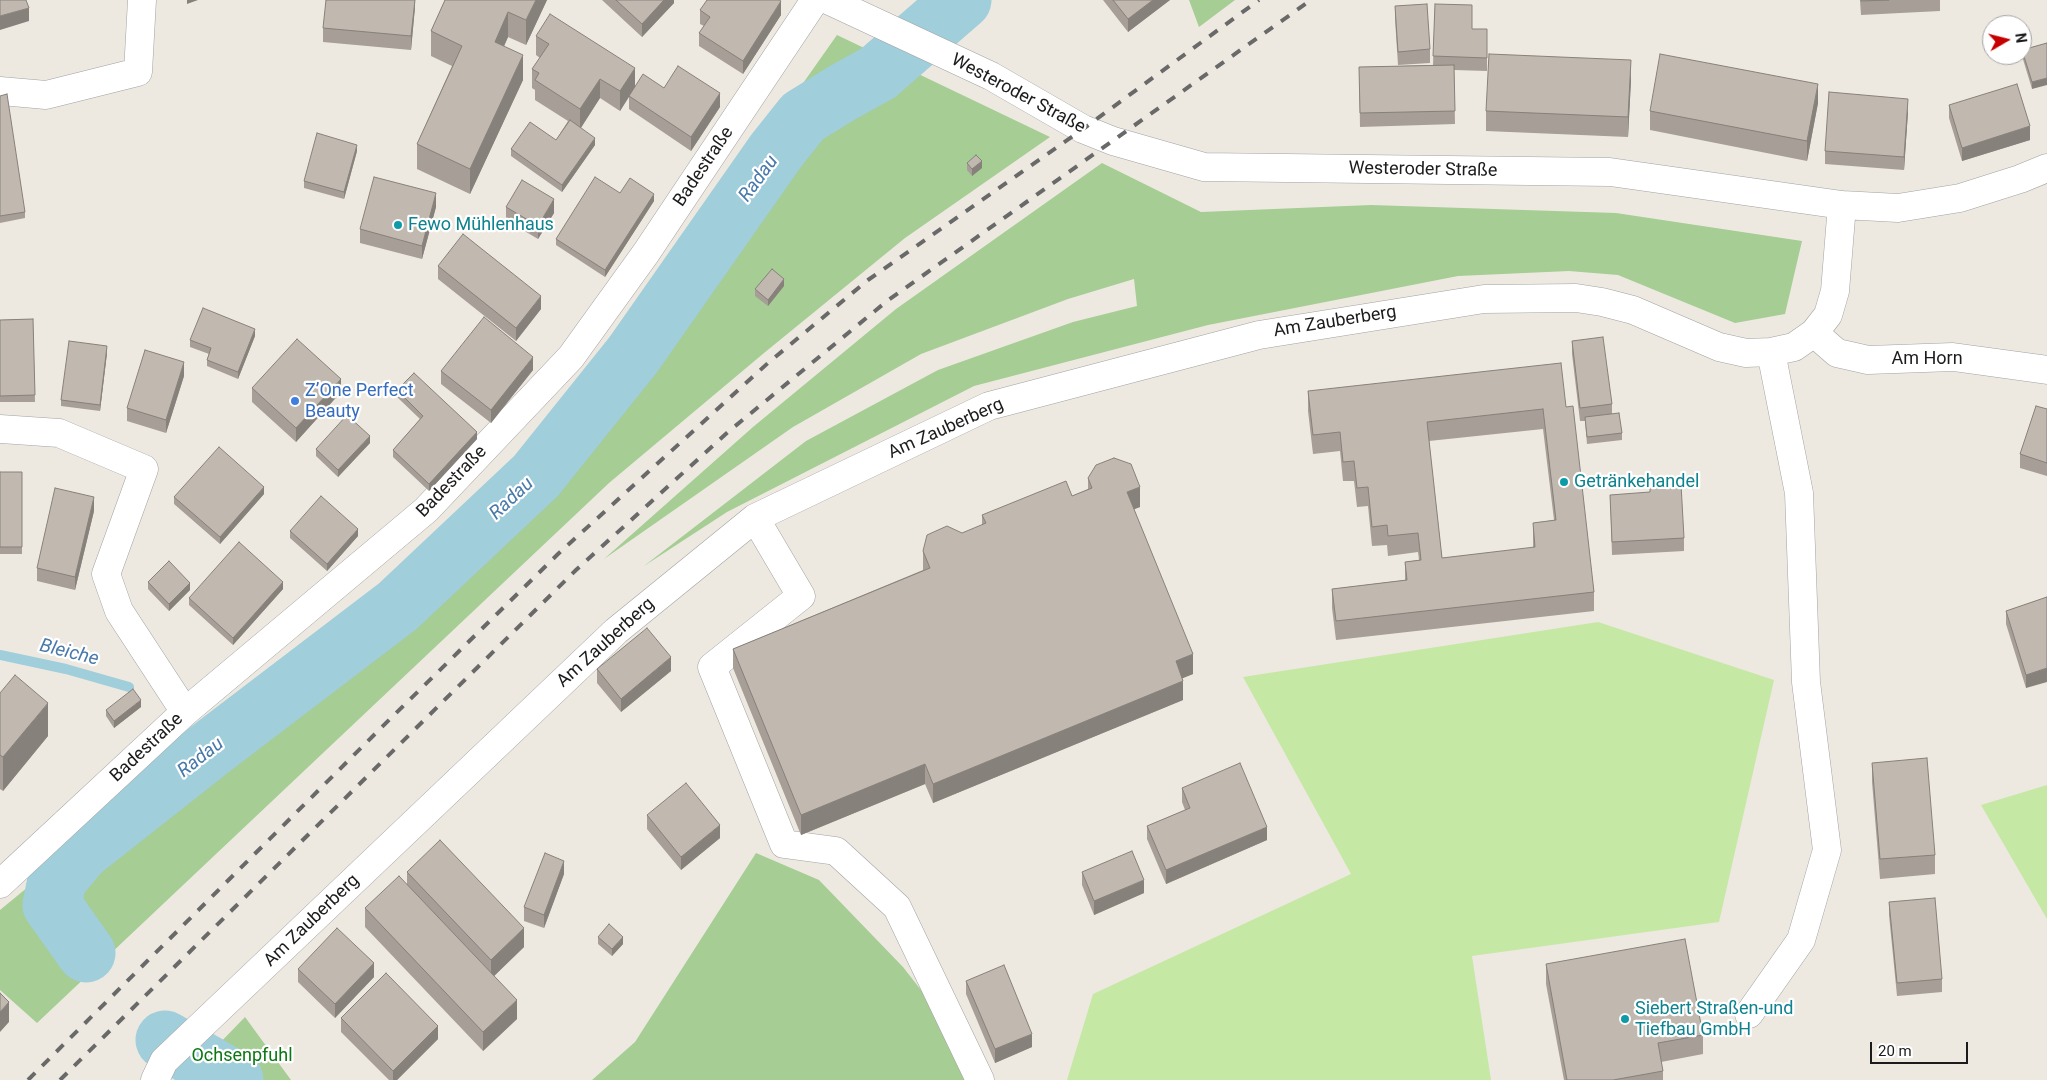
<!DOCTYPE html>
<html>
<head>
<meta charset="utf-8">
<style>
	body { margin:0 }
	#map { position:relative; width:2047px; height:1080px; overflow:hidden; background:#ede9e0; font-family:Roboto,sans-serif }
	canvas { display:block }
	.north { position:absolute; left:1982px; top:15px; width:50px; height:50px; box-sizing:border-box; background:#fff; border:1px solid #a4a4a4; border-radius:50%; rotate:82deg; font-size:14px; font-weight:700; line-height:20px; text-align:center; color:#1b1b1b }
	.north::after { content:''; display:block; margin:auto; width:18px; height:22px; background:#c60000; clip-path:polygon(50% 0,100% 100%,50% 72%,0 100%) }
	.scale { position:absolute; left:1870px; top:1042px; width:98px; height:22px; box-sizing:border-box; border:2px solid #1b1b1b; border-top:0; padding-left:6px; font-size:15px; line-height:18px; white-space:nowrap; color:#1b1b1b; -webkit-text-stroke:4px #fff; paint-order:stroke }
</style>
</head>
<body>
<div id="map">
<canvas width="2047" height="1080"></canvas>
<div class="north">N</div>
<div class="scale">20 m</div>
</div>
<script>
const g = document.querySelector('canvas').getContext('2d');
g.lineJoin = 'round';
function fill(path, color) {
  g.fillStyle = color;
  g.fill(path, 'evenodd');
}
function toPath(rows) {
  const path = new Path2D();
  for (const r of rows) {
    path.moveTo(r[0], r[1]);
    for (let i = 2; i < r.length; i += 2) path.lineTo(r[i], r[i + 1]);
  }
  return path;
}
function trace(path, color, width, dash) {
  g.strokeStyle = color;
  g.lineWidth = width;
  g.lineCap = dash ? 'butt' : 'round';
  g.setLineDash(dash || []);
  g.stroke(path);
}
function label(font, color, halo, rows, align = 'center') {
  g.font = font + ' Roboto,sans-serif';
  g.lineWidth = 4.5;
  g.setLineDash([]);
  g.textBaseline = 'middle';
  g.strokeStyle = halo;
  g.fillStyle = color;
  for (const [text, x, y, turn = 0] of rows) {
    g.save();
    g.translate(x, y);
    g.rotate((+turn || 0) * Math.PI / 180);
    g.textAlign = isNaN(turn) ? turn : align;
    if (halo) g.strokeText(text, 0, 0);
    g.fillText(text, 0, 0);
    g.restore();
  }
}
const grass = toPath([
	[1598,622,1774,680,1719,922,1472,956,1491,1080,1067,1080,1093,994,1351,874,1243,677],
	[2047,785,2047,919,1981,805]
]);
const forest = toPath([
	[1189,0,1235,0,1199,27],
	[837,35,1050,137,905,238,764,353,609,483,37,1023,0,990,0,910,428,558,568,417],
	[1102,163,1201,212,1371,205,1616,213,1802,241,1785,314,1735,323,1618,275,1569,271,1458,276,1208,325,974,386,727,512,644,566,806,441,938,370,1073,322,1137,306,1134,279,1068,299,921,354,793,427,604,559,753,427,896,309],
	[756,853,819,880,903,967,991,1080,592,1080,635,1042],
	[245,1017,291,1080,184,1080]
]);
const stream = toPath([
	[0,655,66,669,129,687]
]);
const river = toPath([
	[86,953,52,905,57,880,81,851,213,747,398,606,536,476,633,355,776,151,803,117,842,93,878,73,962,0],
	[165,1040,234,1080]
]);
const minor = toPath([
	[828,0,991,76,1083,129,1113,141,1204,167,1610,172,1842,205,1898,208,1960,198,2020,179,2047,168],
	[0,91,46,95,138,72,142,0],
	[1814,333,1837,353,1868,360,1953,357,2047,370],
	[0,429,59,433,144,469,106,574,119,611,185,712],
	[755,518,801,596,712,667,784,844,836,851,897,907,980,1080],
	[0,884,185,712,426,510,571,357,646,253,815,0],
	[1749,1014,1801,940,1827,850,1806,682,1799,493,1771,352],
	[155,1080,164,1061,616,631,755,518,989,406,1259,335,1484,299,1576,298,1602,302,1633,310,1719,347,1746,353,1771,352,1794,347,1814,333,1828,315,1835,291,1842,205]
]);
const rail = toPath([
	[28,1080,390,719,558,554,768,363,868,280,1083,129,1259,0],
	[60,1080,576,570,728,432,887,301,1311,0]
]);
const wall = toPath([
	[415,0,415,7,411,50,323,42,323,28],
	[445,0,547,0,526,45,508,37,504,46,523,80,470,194,417,169,417,144,452,66,431,56,431,31],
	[602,0,674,0,674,3,642,37],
	[1103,0,1170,0,1128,32],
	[1860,0,1940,0,1940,11,1861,15],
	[1435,4,1472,29,1487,29,1487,71,1454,70,1455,124,1360,127,1359,67,1433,65],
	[1395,6,1430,49,1430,63,1398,65,1395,19],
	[700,10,781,15,743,74,699,46,699,33,704,26,700,24],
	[536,36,635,86,664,88,720,107,691,151,629,109,629,97,620,111,600,98,581,128,595,145,562,192,511,156,511,149,556,140,568,121,535,100,535,90,532,88,532,69,540,58,536,55],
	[2047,43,2032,89,2022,56,2022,50],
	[1631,80,1628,137,1486,131,1486,111],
	[0,96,25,212,25,218,0,223],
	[1818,103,1807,161,1650,130,1650,111],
	[1949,105,2030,140,1962,161,1949,118],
	[1908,112,1904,170,1825,164,1825,151],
	[357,151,344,199,304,188,304,181],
	[967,163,982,168,972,176,967,170],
	[620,193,654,201,605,277,556,245,556,239],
	[436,207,422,259,360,243,360,229],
	[506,207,554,213,538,239,506,220],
	[438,266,541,309,516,341,438,279],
	[784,286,768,306,755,296,755,289],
	[33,319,35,402,0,402,0,320],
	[255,336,238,379,207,366,207,360,209,354,190,347,190,340],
	[1572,341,1612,404,1612,414,1622,433,1622,440,1587,444,1585,421,1580,421,1572,354],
	[107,353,100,411,61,406,61,400],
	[533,370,491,423,441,384,441,371],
	[184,376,166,433,127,421,127,408],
	[252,388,341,392,296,442,252,402],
	[397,390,477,439,429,491,393,457,393,450,420,419,397,397],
	[1308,391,1566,407,1594,592,1594,611,1336,640,1332,608,1332,589,1405,580,1405,562,1419,560,1418,552,1388,556,1387,545,1372,546,1368,506,1357,507,1354,481,1343,481,1340,451,1313,454,1308,411],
	[1543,429,1554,520,1533,523,1533,548,1442,558,1429,441],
	[2047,409,2047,476,2020,468,2020,454],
	[370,443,338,477,316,456,316,449],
	[0,472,22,472,22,554,0,554],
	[1088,478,1140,507,1134,509,1193,674,1182,678,1183,700,933,803,925,784,801,835,733,668,733,649,923,570,923,551,982,525,982,515,1072,496,1088,489],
	[264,494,220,544,174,504,174,497],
	[1610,495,1684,538,1684,551,1612,555],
	[94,511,75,590,37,581,37,568],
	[290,531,358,536,327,571,290,538],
	[148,582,190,590,169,611,148,589],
	[283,589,233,645,189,605,189,598],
	[2047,597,2026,688,2006,624,2006,611],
	[597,669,671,671,621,712,597,683],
	[0,693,48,736,3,791,0,789],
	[141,707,114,728,106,716,106,710],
	[1872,763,1935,855,1935,874,1880,879,1872,782],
	[1182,788,1267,840,1166,884,1147,839,1147,826,1185,810,1182,802],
	[647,815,720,838,681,870,647,829],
	[407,872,524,947,494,976,517,1019,483,1051,365,927,365,908,407,884],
	[1082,872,1144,893,1094,915,1082,885],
	[564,874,544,928,524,921,524,907],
	[1889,902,1942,979,1942,992,1897,996,1889,915],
	[598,937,623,944,612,956,598,944],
	[1546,964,1703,1035,1703,1054,1661,1062,1663,1071,1663,1080,1564,1080,1546,984],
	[298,969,374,977,335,1018,298,982],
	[966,981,1032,1047,995,1063,966,994],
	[341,1018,438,1039,397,1080,389,1080,341,1032]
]);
const shadedWall = toPath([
	[187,0,198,0,187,4],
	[415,0,415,7,411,50,411,36],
	[536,0,547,0,526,45,526,20],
	[664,0,674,0,674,3,642,37,642,24],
	[1153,0,1170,0,1128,32,1128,19],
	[781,1,781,15,743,74,743,61],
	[29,8,29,21,0,30,0,16],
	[508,12,508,37,495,67,495,42],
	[523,55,523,80,470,194,470,169],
	[1631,60,1631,80,1628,137,1628,117],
	[635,68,635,87,620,111,620,91],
	[2047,78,2047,85,2032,89,2032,82],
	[600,79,600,98,580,129,580,109],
	[1818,84,1818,103,1807,161,1807,141],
	[720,93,720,107,691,151,691,137],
	[1908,99,1908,112,1904,170,1904,157],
	[2030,126,2030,140,1962,161,1962,148],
	[595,138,595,145,562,192,562,185],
	[357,145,357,151,344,199,344,192],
	[982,161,982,168,972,176,972,169],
	[436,193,436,207,422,259,422,246],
	[654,194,654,201,605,277,605,270],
	[554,199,554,213,538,239,538,226],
	[784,279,784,286,768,306,768,300],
	[541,296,541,309,516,341,516,328],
	[255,329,255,336,238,379,238,372],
	[107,346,107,353,100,411,100,405],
	[533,357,533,370,491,423,491,410],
	[184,362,184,376,166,433,166,420],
	[341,379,341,392,296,442,296,428],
	[477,432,477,439,429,491,429,484],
	[370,436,370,443,338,477,338,470],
	[264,487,264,494,220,544,220,537],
	[1140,487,1140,507,1127,512,1127,492],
	[94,497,94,511,75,590,75,577],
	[358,529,358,536,327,571,327,564],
	[283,582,283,589,233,645,233,638],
	[190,583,190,590,169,611,169,604],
	[1193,654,1193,674,1176,681,1176,661],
	[671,657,671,671,621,712,621,699],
	[2047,668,2047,682,2026,688,2026,675],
	[1183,681,1183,700,933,803,933,784],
	[141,700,141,707,114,728,114,721],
	[48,703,48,736,3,791,3,757],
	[925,764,925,784,801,835,801,815],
	[720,825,720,838,681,870,681,857],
	[1267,827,1267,840,1166,884,1166,870],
	[564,861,564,874,544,928,544,915],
	[1144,880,1144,893,1094,915,1094,901],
	[524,928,524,947,491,979,491,960],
	[623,937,623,944,612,956,612,949],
	[374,963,374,977,335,1018,335,1004],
	[517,1000,517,1019,483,1051,483,1032],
	[9,1002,9,1022,0,1032,0,1012],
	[438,1026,438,1039,397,1080,393,1080,393,1071],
	[1032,1034,1032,1047,995,1063,995,1049]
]);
const building = toPath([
	[0,0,26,0,29,8,0,16,0,0],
	[326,0,415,0,411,36,323,28,326,0],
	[445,0,536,0,526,20,508,12,495,42,523,55,470,169,417,144,462,46,431,31,445,0],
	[616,0,664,0,642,24,616,0],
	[707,0,779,0,781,1,743,61,699,33,710,17,700,10,707,0],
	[1113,0,1153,0,1128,19,1113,0],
	[1861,0,1889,0,1861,1,1861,0],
	[1427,4,1430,49,1398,52,1395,6,1427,4],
	[1435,4,1472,5,1472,29,1487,29,1487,58,1433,56,1435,4],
	[550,14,635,68,620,91,600,79,580,109,535,80,539,73,532,69,549,44,536,36,550,14],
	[2047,43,2047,78,2032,82,2022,50,2047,43],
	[1489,54,1631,60,1628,117,1486,111,1489,54],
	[1660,54,1818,84,1807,141,1650,111,1660,54],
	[1454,65,1455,111,1360,113,1359,67,1454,65],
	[678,66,720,93,691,137,629,96,643,74,664,88,678,66],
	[2017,84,2030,126,1962,148,1949,105,2017,84],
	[1829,92,1908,99,1904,157,1825,151,1829,92],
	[7,94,25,212,0,216,0,96,7,94],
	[570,120,595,138,562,185,511,149,530,122,556,140,570,120],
	[317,133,357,145,344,192,304,181,317,133],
	[976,155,982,161,972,169,967,163,976,155],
	[374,177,436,193,422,246,360,229,374,177],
	[595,177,620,193,630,178,654,194,605,270,556,239,595,177],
	[522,180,554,199,538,226,506,207,522,180],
	[463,234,541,296,516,328,438,266,463,234],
	[772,269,784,279,768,300,755,289,772,269],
	[203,308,255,329,238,372,207,360,211,348,190,340,203,308],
	[484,317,533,357,491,410,441,371,484,317],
	[33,319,35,395,0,396,0,320,33,319],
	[1603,337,1612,404,1580,408,1572,341,1603,337],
	[297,339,341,379,296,428,252,388,297,339],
	[69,341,107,346,100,405,61,400,69,341],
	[145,350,184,362,166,420,127,408,145,350],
	[1561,363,1566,407,1573,406,1594,592,1336,621,1332,589,1407,580,1405,562,1421,560,1418,533,1388,536,1387,525,1372,527,1368,487,1357,488,1354,461,1343,462,1340,432,1313,435,1308,391,1561,363],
	[1543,409,1556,520,1533,523,1535,547,1442,558,1427,422,1543,409],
	[414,373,477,432,429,484,393,450,423,416,397,390,414,373],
	[2036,406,2047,409,2047,463,2020,454,2036,406],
	[1619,413,1622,433,1587,437,1585,417,1619,413],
	[347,415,370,436,338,470,316,449,347,415],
	[219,447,264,487,220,537,174,497,219,447],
	[1114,458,1131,464,1140,487,1127,492,1193,654,1176,661,1183,681,933,784,925,764,801,815,733,649,930,568,923,551,927,535,947,526,962,533,986,523,982,515,1066,481,1072,496,1092,488,1088,478,1096,465,1114,458],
	[0,472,22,472,22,547,0,547,0,472],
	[1681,484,1684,538,1612,542,1610,495,1650,492,1650,486,1681,484],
	[55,488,94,497,75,577,37,568,55,488],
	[321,496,358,529,327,564,290,531,321,496],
	[239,542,283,582,233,638,189,598,239,542],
	[169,561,190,583,169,604,148,582,169,561],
	[2047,597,2047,668,2026,675,2006,611,2047,597],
	[647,628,671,657,621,699,597,669,647,628],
	[15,675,48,703,3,757,0,755,0,693,15,675],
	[133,689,141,700,114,721,106,710,133,689],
	[1927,758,1935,855,1880,859,1872,763,1927,758],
	[1240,763,1267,827,1166,870,1147,826,1190,808,1182,788,1240,763],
	[686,783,720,825,681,857,647,815,686,783],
	[440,840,524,928,491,960,407,872,440,840],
	[1132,851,1144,880,1094,901,1082,872,1132,851],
	[545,853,564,861,544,915,524,907,545,853],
	[399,876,517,1000,483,1032,365,908,399,876],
	[1935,898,1942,979,1897,983,1889,902,1935,898],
	[609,924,623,937,612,949,598,937,609,924],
	[337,928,374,963,335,1004,298,969,337,928],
	[1685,939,1703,1035,1658,1043,1663,1071,1613,1080,1567,1080,1546,964,1685,939],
	[1004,965,1032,1034,995,1049,966,981,1004,965],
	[386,973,438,1026,393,1071,341,1018,386,973],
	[0,993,9,1002,0,1012,0,993]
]);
const markers = [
	[398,225,5,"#0f9aa8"],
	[295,401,5,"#3f7fe0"],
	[1564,482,5,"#0f9aa8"],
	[1625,1019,5,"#0f9aa8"]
];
const streetNames = [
	["Westeroder Straße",1018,94,28],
	["Badestraße",704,167,-56],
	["Westeroder Straße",1423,170,1],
	["Am Zauberberg",1335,322,-9],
	["Am Horn",1927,359],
	["Am Zauberberg",946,429,-24],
	["Badestraße",452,482,-46],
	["Am Zauberberg",606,643,-42],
	["Badestraße",147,748,-43],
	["Am Zauberberg",312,921,-44]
];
const cultureNames = [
	["Fewo Mühlenhaus",408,225],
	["Getränkehandel",1574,482],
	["Siebert Straßen-und",1635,1009],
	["Tiefbau GmbH",1635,1030]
];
const shopNames = [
	["Z’One Perfect",305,391],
	["Beauty",305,412]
];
const parkNames = [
	["Ochsenpfuhl",242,1056]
];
const waterNames = [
	["Radau",759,179,-54],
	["Radau",512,499,-43],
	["Bleiche",69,653,14],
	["Radau",201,758,-38]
];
fill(grass, '#c6e8a5');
fill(forest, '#a5cd94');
trace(stream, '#a0cedb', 10);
trace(river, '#a0cedb', 59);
trace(minor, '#a2a2a2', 29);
trace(minor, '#fff', 28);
trace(rail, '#696969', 4, [10, 10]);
fill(wall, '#a69e97');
fill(shadedWall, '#87817b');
fill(building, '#c1b8b0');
trace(building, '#87817b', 1);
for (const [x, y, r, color] of markers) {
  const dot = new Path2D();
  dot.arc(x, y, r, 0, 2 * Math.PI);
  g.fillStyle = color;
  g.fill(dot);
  trace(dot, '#fff', 2);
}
label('18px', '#1b1b1b', '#fff', streetNames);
label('18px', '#0d838f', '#fff', cultureNames, 'left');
label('18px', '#366cbe', '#fff', shopNames, 'left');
label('18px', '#0b7714', '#fff', parkNames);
label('italic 19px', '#4879aa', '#fff', waterNames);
</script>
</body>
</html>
